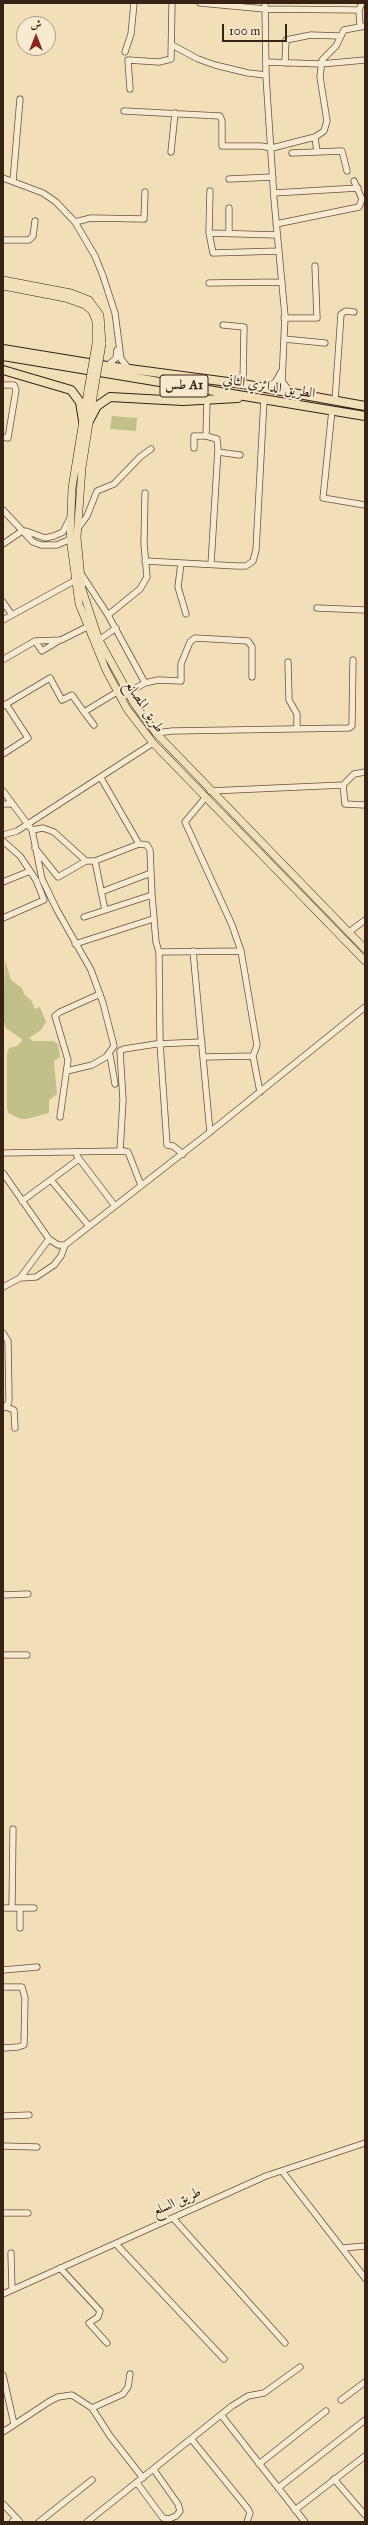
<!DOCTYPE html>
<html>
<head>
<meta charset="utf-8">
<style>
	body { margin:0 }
	#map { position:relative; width:368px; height:2525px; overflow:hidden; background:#f2dfb8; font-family:"IM FELL Great Primer",Amiri,serif }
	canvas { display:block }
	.frame { position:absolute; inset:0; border:4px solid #372215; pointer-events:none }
	.north { position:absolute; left:16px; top:16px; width:40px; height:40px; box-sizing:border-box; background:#f7ead1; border:1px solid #aa9a86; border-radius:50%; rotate:0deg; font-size:11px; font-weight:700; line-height:16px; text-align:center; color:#372215 }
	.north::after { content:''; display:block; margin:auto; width:14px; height:18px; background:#8f2418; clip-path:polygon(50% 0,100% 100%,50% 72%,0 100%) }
	.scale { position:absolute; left:222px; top:24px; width:65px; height:18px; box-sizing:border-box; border:2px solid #372215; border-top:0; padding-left:5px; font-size:12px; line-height:14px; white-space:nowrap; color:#372215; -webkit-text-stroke:3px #f7ead1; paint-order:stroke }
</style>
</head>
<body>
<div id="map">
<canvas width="368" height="2525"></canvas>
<div class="frame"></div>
<div class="north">ش</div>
<div class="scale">100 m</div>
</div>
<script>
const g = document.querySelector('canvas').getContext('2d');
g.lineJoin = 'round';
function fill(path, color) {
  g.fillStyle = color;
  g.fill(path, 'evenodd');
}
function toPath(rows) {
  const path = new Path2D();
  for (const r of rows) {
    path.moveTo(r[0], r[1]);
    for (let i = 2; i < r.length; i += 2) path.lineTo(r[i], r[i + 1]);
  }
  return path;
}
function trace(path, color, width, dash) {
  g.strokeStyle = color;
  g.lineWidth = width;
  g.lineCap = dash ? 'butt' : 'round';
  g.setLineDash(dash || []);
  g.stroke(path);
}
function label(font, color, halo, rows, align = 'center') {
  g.font = font + ' "IM FELL Great Primer",Amiri,serif';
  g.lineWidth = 4;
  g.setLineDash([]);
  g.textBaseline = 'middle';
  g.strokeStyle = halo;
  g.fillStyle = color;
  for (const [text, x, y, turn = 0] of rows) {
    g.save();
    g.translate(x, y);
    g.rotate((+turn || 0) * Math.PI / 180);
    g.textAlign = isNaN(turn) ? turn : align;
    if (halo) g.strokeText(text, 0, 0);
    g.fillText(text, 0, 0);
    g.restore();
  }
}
const green = toPath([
	[112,416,137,418,136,431,110,429],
	[5,960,11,980,22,988,24,994,31,1000,35,1009,40,1007,46,1022,41,1030,29,1038,33,1041,53,1041,58,1044,60,1057,54,1061,57,1094,49,1100,49,1113,27,1119,21,1119,8,1113,7,1107,7,1053,9,1048,17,1046,23,1040,6,1028,3,1019]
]);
const minor = toPath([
	[200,3,265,9,359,10],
	[265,3,266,76,274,199,285,316,282,381,290,392],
	[360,27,359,10,362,3],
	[172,45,198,59,215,65,248,73,266,75],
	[125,52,131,34,134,3],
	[266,62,321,64,365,60],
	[285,63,286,40,311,35,340,36],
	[130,89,128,60,159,62,171,59,172,3],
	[124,111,220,116,222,121,222,146,261,146,272,148,315,137,324,131,327,121,320,77,322,60,336,46,344,30,365,26],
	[315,137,317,152],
	[171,152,175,113],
	[292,153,342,151,347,171],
	[3,178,43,193,56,202,75,222,95,256,103,276,115,313,121,359,129,369],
	[229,179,273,177],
	[13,181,20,99],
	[210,191,209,233,213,253,279,251],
	[274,193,358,188],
	[75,222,91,218,144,219,145,192],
	[276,224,359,207,362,199,354,181],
	[209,233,277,235],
	[229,233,229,208],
	[3,240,29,240,33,236,35,221],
	[209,283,282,282],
	[284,318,317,318,315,266],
	[223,325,244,327,243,384],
	[284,339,325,343],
	[107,366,116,358,117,350],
	[3,385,14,385,16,390,8,438,3,437],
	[268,389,276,381,281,372],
	[207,401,206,436,217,439,218,449,211,564],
	[335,401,341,314,346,311,354,312],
	[332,410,323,498,365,505],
	[194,448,194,436,206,436],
	[218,452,240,455],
	[3,510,33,542,41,545,57,545,73,538],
	[79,527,87,516,97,491,114,484,140,457,151,449],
	[26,531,45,538,54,536,63,532,70,518],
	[3,544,22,531],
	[145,561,237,566,246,566,253,561,256,550,264,399],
	[181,563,178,587,186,614],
	[80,572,108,615,145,683,120,697],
	[3,602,12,615],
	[317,608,365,610],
	[108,615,140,589,147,577,144,544,145,493],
	[3,620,74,581],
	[99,640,116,628],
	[35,641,42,651,60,640],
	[4,659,35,641,61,640,87,627],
	[288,662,289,700,297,714,297,729],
	[145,683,158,680,181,681,181,664,190,642,195,638,248,641,252,647,252,677],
	[3,706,50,678,62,700,72,695,84,712,117,692],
	[84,712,94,725],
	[156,733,172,731,349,728,352,726,353,660],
	[3,754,28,738,6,704],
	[365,772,354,774,343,785,345,804,365,805],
	[101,778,139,844],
	[3,791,32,830,42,879,57,910,91,970,103,1003,114,1046,106,1057,92,1065,67,1071],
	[210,791,343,785],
	[205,798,185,822,232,925,241,951,257,1045,253,1056,260,1092],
	[3,804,12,804],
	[32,830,43,828,54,832,86,861,95,861,139,844,147,845,150,850,152,895,84,917],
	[3,835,17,831,153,743],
	[3,841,20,856,36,880,44,900,3,918],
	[35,848,58,877,86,861],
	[95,861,105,910],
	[3,882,30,871],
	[101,892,151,873],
	[152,895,156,942,159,952,160,1043,167,1145,173,1146,183,1154],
	[349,932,365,920],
	[75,944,153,919],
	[193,951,210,1132],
	[159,952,241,951],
	[110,1055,115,1084],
	[203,1057,253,1056],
	[60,1117,68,1060,55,1016,60,1012,100,994],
	[120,1151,123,1100,120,1051,124,1049,156,1044,202,1042],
	[3,1153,124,1151,128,1152,141,1185],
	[77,1156,115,1206],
	[3,1173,49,1239,58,1245,65,1245,210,1132,365,1007],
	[51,1180,89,1226],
	[22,1201,79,1159],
	[20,1278,36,1277,54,1265,61,1256,65,1245],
	[3,1287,20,1278,49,1239],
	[3,1333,8,1341,9,1400,8,1404,3,1408],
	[6,1407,14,1410,15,1428],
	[3,1595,28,1594],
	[3,1655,27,1655],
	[3,1908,34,1908],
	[12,1908,13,1829],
	[20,1908,20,1928],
	[3,1970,37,1967],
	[3,1987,22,1987,25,1998,24,2045,18,2047,3,2048],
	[3,2116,29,2115],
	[3,2146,37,2147],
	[282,2171,365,2278],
	[3,2213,28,2213],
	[173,2218,285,2343],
	[116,2244,224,2359],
	[343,2248,365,2246],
	[11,2253,12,2289],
	[60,2268,100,2311,98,2317,89,2323,107,2343],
	[3,2294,266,2176,365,2143],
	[3,2375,14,2424],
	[341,2400,365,2382],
	[92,2408,123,2394,128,2387,130,2374],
	[222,2416,305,2522],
	[3,2432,50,2401,58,2397,72,2395,92,2408,110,2436,143,2478],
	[192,2440,248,2509,250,2513,247,2522],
	[259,2464,326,2411],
	[334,2479,365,2515],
	[137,2483,163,2518,169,2519,176,2516,180,2511,178,2504,154,2470],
	[278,2488,365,2420],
	[3,2504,20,2522],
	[295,2510,365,2456],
	[12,2522,16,2518],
	[39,2522,92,2480],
	[87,2522,232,2406,248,2396,264,2393,300,2367]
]);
const major = toPath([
	[3,280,71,293,89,300,100,315,102,344],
	[3,286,65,298,85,305,92,311,96,321,96,344],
	[88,390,72,488,70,538,79,604,106,670,127,709,153,743,365,961],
	[94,391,82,468,77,537,82,589,99,640,135,705,156,733,365,949]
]);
const highway = toPath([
	[3,349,107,366,243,384,365,406],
	[3,356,365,416],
	[3,370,71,390,80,402,83,421],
	[88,423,97,406,110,397,183,401,238,398]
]);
const majorBridge = toPath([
	[88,390,96,344],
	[94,391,102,344]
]);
const shields = [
	[184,386,48]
];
const shieldNames = [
	["طس A1",184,386]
];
const streetNames = [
	["الطريق الدائري الثاني",269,387,9],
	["طريق المصانع",144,707,56],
	["طريق السلع",177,2202,-24]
];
fill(green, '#c2c089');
trace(minor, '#66513e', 7);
trace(major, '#372215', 8);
trace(highway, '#372215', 10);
trace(minor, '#f7ead1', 5.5);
trace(major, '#f2dfb8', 7);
trace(highway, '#f2dfb8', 8);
trace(majorBridge, '#372215', 8, []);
trace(majorBridge, '#f2dfb8', 7);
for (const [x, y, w] of shields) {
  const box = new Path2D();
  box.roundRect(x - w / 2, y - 11, w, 22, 3);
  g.fillStyle = '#f7ead1';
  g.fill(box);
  trace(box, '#372215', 1);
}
label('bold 13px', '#372215', null, shieldNames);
label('14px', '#372215', '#f7ead1', streetNames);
</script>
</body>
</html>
